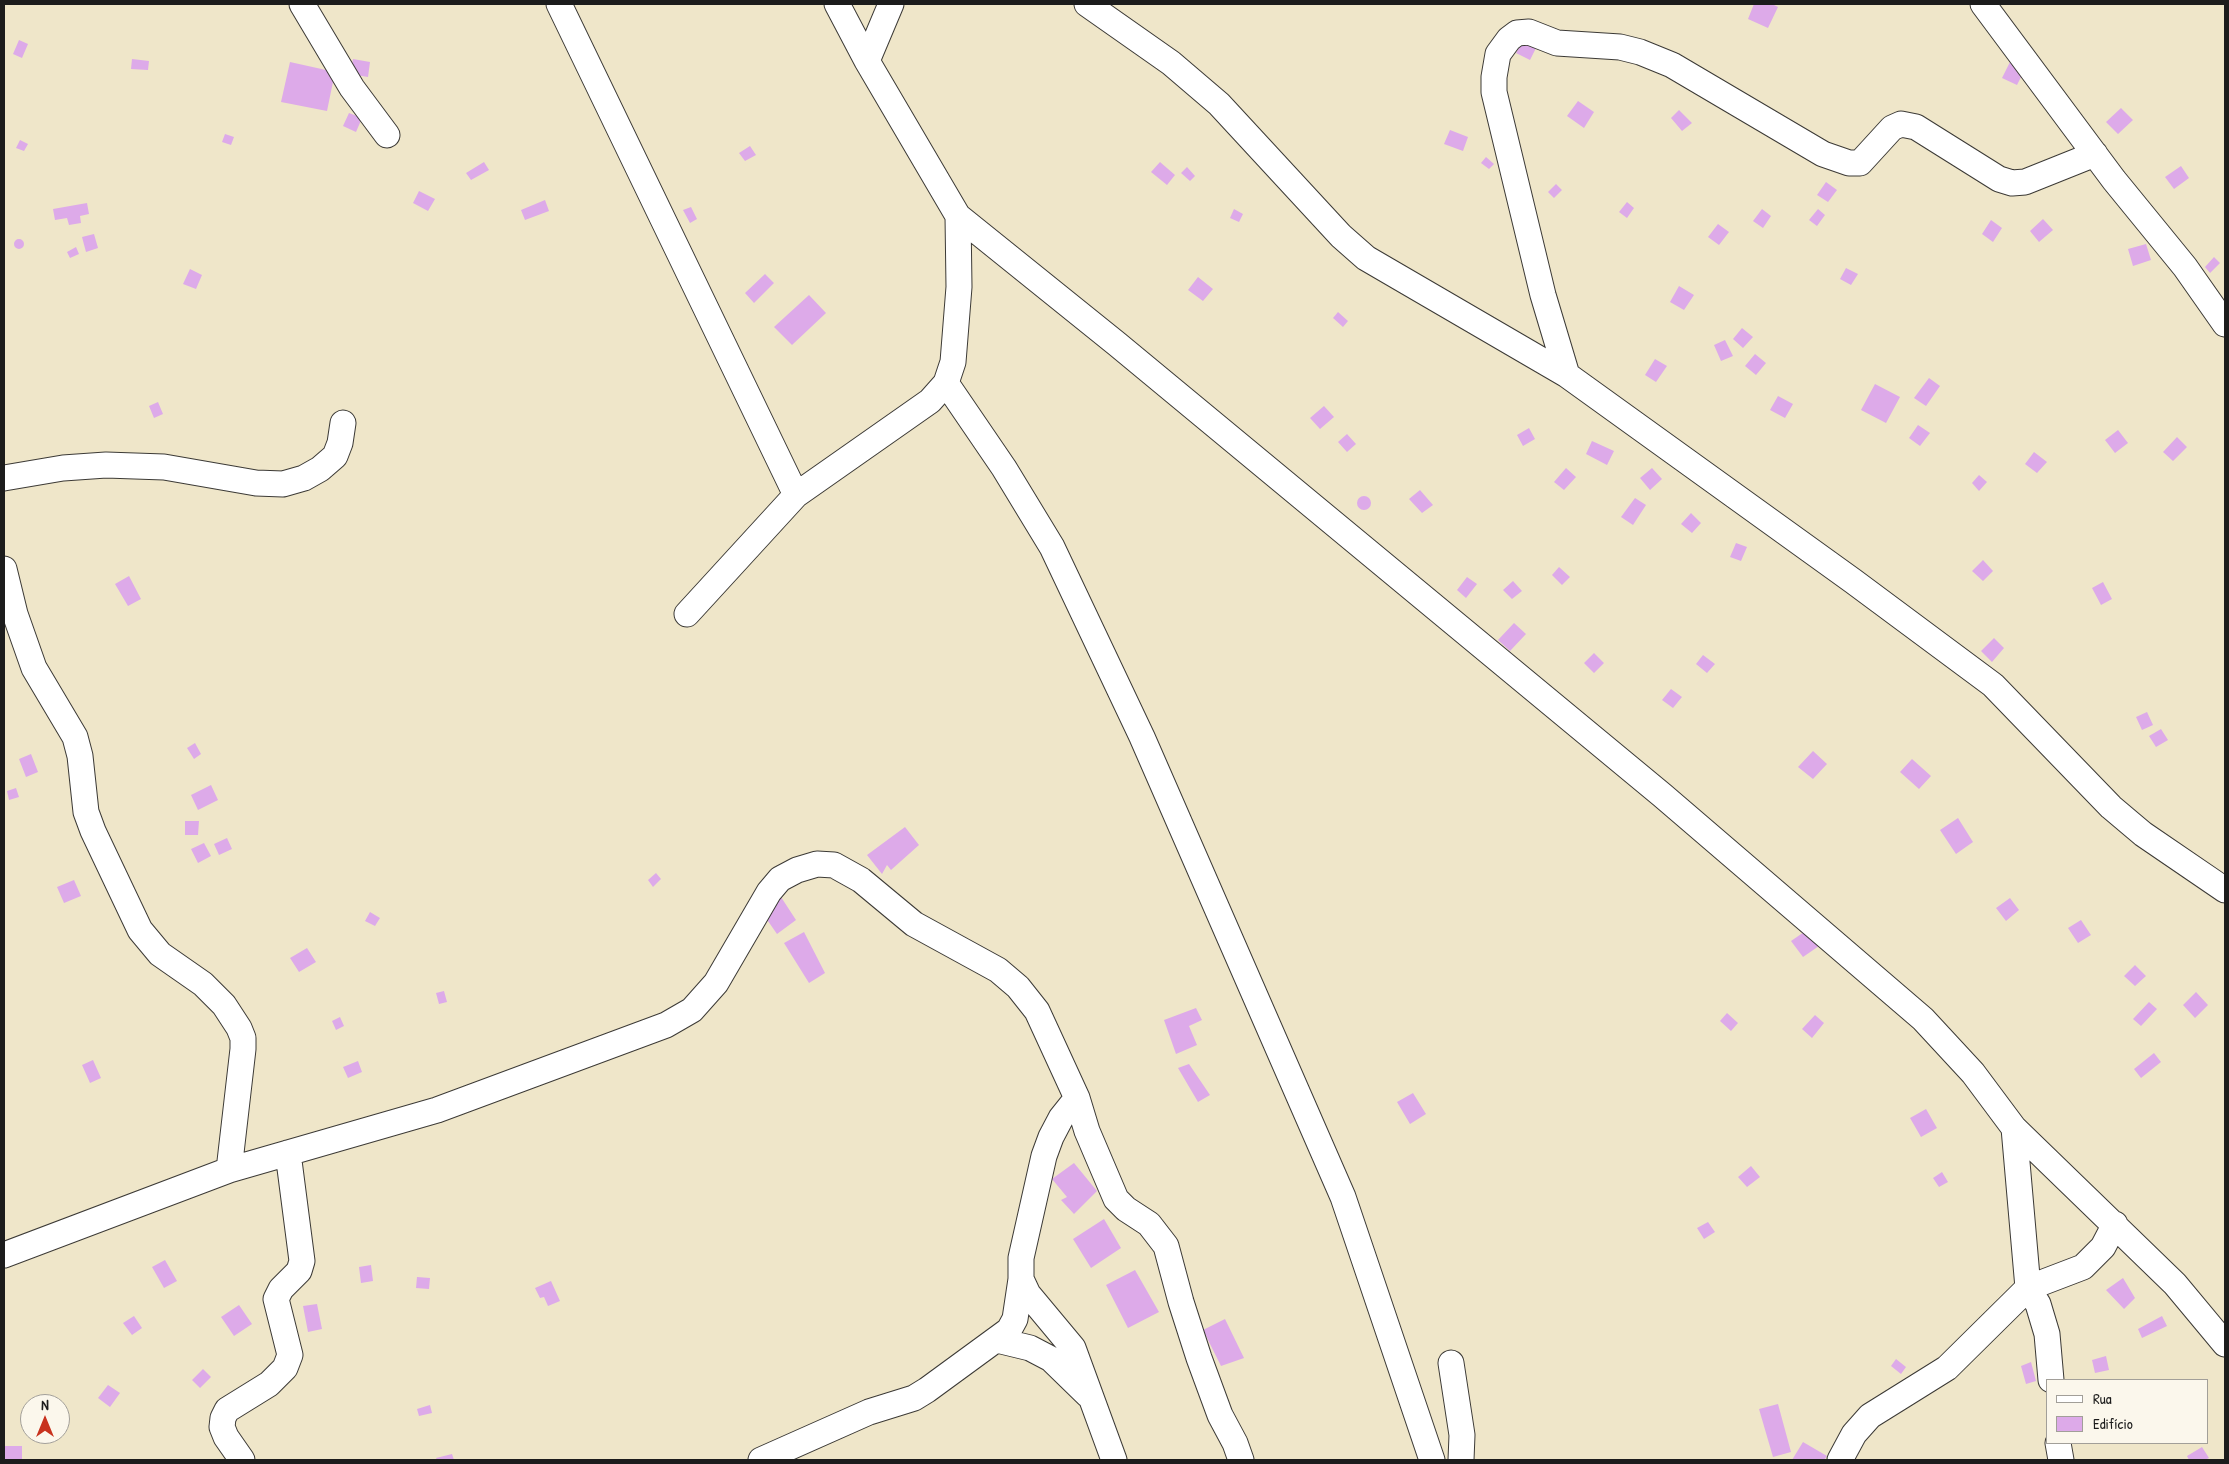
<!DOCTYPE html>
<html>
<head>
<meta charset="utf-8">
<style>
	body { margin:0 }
	#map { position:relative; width:2229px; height:1464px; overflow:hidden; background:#efe6c9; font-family:"Patrick Hand",sans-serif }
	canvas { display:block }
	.frame { position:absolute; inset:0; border:5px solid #1c1c1c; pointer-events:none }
	.legend { position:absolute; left:2046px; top:1379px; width:162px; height:65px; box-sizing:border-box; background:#fbf7ec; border:1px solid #a29f99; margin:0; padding:6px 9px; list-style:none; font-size:15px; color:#1c1c1c }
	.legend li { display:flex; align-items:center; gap:10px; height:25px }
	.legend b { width:25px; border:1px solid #a29f99 }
	.north { position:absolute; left:20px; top:1394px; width:50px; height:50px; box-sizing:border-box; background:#fbf7ec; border:1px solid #a29f99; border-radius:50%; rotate:0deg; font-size:14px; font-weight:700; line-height:20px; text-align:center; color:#1c1c1c }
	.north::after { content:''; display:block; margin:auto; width:18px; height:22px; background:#c8321e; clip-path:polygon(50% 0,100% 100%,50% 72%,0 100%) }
</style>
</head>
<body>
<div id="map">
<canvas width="2229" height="1464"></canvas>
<div class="frame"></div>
<ul class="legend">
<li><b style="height:6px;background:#fff"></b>Rua</li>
<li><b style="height:14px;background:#ddaae9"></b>Edifício</li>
</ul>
<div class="north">N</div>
</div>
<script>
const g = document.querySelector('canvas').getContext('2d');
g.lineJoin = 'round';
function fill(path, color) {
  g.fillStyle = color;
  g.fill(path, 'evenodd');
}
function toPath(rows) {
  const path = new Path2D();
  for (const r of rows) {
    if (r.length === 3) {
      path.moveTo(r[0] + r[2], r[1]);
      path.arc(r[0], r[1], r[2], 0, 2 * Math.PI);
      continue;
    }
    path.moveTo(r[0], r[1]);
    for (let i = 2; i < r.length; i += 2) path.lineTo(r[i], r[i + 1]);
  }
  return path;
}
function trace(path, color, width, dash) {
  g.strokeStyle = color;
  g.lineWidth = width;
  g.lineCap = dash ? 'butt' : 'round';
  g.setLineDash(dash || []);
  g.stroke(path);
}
const building = toPath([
	[1754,4,1772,4,1778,7,1768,28,1748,19],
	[1524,39,1537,46,1530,60,1516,53],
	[19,40,28,44,22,58,13,54],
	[132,59,149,61,148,70,131,69],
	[353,59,370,62,368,77,350,74],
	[290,62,335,72,327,111,281,102],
	[2010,62,2025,69,2017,85,2002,78],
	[1578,101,1594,112,1584,128,1567,116],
	[2121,108,2133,120,2118,134,2106,122],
	[1679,110,1692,123,1682,131,1671,118],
	[349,113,362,118,356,132,343,126],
	[1450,130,1468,137,1463,151,1444,144],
	[225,134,234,137,231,145,222,142],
	[20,140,28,144,24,151,16,148],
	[750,146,756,155,745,161,739,153],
	[1486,157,1494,164,1489,169,1481,163],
	[484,162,489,170,471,180,466,173],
	[1160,162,1175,175,1167,185,1151,172],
	[2181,166,2189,178,2174,189,2165,177],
	[1187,167,1195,176,1190,181,1181,173],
	[1826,182,1837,190,1828,202,1817,195],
	[1556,184,1562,190,1554,198,1548,192],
	[419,191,435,199,428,211,413,203],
	[545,200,549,211,525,220,521,210],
	[1627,202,1634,208,1627,218,1619,212],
	[87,203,89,214,80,216,81,223,69,225,67,218,55,220,53,209],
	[691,207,697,219,690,223,683,210],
	[1234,209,1243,214,1239,222,1230,218],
	[1762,209,1771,216,1763,228,1753,221],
	[1818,209,1825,215,1817,226,1809,220],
	[2043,219,2053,230,2039,242,2030,231],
	[1991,220,2002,228,1993,242,1982,234],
	[1718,224,1729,232,1719,245,1708,237],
	[94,234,98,248,86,252,82,237],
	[19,244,5],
	[2146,244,2151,260,2133,266,2128,249],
	[76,247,79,254,70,258,67,252],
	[2214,257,2220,263,2210,273,2205,267],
	[1846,268,1858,274,1851,285,1840,279],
	[190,269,202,275,196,289,183,284],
	[765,274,774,283,754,303,745,293],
	[1198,277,1213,289,1203,301,1188,290],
	[1679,286,1694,295,1684,310,1670,302],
	[809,295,826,313,792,345,774,327],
	[1338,312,1348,321,1343,327,1333,318],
	[1742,328,1753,337,1743,348,1733,339],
	[1725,340,1733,356,1721,361,1714,345],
	[1755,354,1766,363,1756,375,1745,366],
	[1655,359,1667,366,1656,382,1645,375],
	[1929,378,1940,386,1926,406,1914,398],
	[1875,384,1900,397,1886,423,1861,410],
	[1778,396,1793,404,1785,418,1770,410],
	[158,402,163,414,154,418,149,406],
	[1324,406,1334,417,1320,429,1310,418],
	[1918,425,1930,433,1920,446,1909,438],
	[1529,428,1535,439,1523,446,1517,435],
	[2118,430,2128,443,2115,453,2105,440],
	[1347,434,1356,444,1347,452,1338,442],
	[2177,437,2187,447,2173,461,2163,452],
	[1592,441,1614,451,1607,465,1586,454],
	[2034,452,2047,462,2037,473,2025,464],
	[1566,468,1576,477,1564,490,1554,482],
	[1652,468,1662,479,1650,490,1640,478],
	[1979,475,1987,482,1979,491,1972,483],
	[1420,490,1433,505,1422,513,1409,499],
	[1364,503,7],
	[1635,498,1646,505,1633,525,1621,517],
	[1691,513,1701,523,1692,533,1681,524],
	[1736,543,1747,547,1741,561,1730,557],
	[1983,560,1993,571,1983,581,1972,571],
	[1559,567,1570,577,1562,585,1552,575],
	[129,576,141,599,128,606,115,584],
	[1467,577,1477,584,1466,598,1457,590],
	[1513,581,1522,591,1512,599,1503,590],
	[2103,582,2112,599,2101,605,2092,588],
	[1514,623,1526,634,1510,651,1498,640],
	[1994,638,2004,648,1992,662,1981,651],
	[1594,653,1604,663,1594,673,1584,663],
	[1703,655,1715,664,1707,673,1696,664],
	[1671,689,1682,697,1673,708,1662,700],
	[2147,712,2153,725,2142,730,2136,717],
	[2161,729,2168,740,2156,747,2149,736],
	[195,743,201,754,194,759,187,748],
	[1813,751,1827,764,1813,779,1798,767],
	[31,754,38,772,26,777,19,759],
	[1912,759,1931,776,1919,789,1900,772],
	[211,785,218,800,198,810,191,795],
	[16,788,19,797,9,800,7,791],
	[1958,818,1973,842,1956,854,1940,830],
	[185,821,199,821,198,835,185,835],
	[905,827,919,845,891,870,887,865,882,874,867,855],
	[227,838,232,849,219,855,214,844],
	[204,843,211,856,198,863,191,849],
	[656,873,661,879,653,887,648,880],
	[74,880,81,896,64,903,57,887],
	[781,897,796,920,777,934,761,911],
	[2010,898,2019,910,2006,921,1996,908],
	[370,912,380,918,375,926,365,921],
	[2081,920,2091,935,2078,943,2068,928],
	[1807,930,1819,946,1803,957,1791,941],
	[804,932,825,973,809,983,784,943],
	[307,948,316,962,299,972,290,958],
	[2135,965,2146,976,2135,986,2124,976],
	[444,991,447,1002,439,1004,436,993],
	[2196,992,2208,1005,2195,1018,2183,1005],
	[2149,1002,2157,1009,2141,1026,2133,1019],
	[1196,1008,1202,1020,1189,1026,1197,1045,1176,1054,1164,1020],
	[1727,1013,1738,1023,1731,1031,1720,1021],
	[1815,1015,1824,1023,1812,1038,1802,1029],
	[340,1017,344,1026,336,1030,332,1021],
	[2154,1053,2161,1062,2141,1078,2134,1069],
	[93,1060,101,1078,90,1083,82,1065],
	[358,1061,362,1072,348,1078,343,1067],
	[1189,1064,1210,1095,1198,1102,1178,1068],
	[1413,1093,1426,1114,1410,1124,1397,1102],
	[1926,1109,1937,1128,1921,1137,1910,1118],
	[1074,1163,1097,1191,1074,1214,1061,1200,1067,1197,1052,1179],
	[1751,1166,1760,1177,1747,1187,1738,1177],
	[1942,1172,1948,1182,1939,1187,1933,1178],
	[1104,1219,1121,1248,1091,1268,1073,1239],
	[1708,1222,1715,1232,1704,1239,1697,1228],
	[165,1260,177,1281,164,1288,152,1267],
	[371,1265,373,1281,361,1283,359,1267],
	[1135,1270,1159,1312,1128,1328,1106,1285],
	[417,1277,430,1278,429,1289,416,1288],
	[2123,1278,2135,1298,2124,1309,2106,1290],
	[551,1281,560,1301,548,1306,544,1297,540,1298,535,1288],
	[317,1304,322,1329,308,1332,303,1306],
	[239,1305,252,1324,234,1336,221,1317],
	[134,1316,142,1328,132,1335,123,1323],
	[2162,1316,2167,1326,2142,1338,2138,1329],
	[1225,1319,1244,1358,1221,1366,1203,1330],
	[2106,1356,2109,1370,2095,1373,2092,1360],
	[1896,1359,1906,1367,1901,1374,1891,1366],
	[2031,1362,2036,1381,2026,1384,2021,1366],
	[203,1369,211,1377,200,1388,192,1380],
	[108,1385,120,1393,110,1407,98,1398],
	[1778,1404,1791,1452,1773,1457,1759,1409],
	[430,1405,432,1413,419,1416,417,1409],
	[1803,1442,1827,1456,1824,1460,1792,1460],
	[4,1446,22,1446,22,1460,4,1460],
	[2202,1447,2209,1458,2205,1460,2189,1460,2187,1456],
	[452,1454,454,1460,437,1460,436,1458]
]);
const minor = toPath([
	[302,4,352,88,387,135],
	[559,4,796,495],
	[837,4,867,61,958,216,1117,344,1662,795,1923,1019,1973,1073,2014,1128,2028,1288,1947,1368,1870,1416,1854,1434,1840,1460],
	[1087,4,1171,63,1219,104,1341,236,1366,258,1567,375,1853,581,1993,685,2111,807,2143,834,2225,890],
	[1983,4,2114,180,2185,267,2225,324],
	[867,61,891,4],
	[1567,375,1543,295,1494,92,1494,77,1498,54,1509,39,1517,33,1529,32,1557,43,1620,47,1640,52,1672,65,1823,154,1849,163,1860,163,1892,128,1901,124,1916,127,1999,179,2012,183,2025,182,2095,154],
	[946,383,1004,468,1052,547,1142,737,1343,1197,1432,1460],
	[4,478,63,468,106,465,164,467,256,483,283,484,304,478,320,469,335,456,340,443,343,423],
	[4,569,15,614,34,668,75,737,80,756,86,812,93,831,140,930,160,954,203,984,224,1005,239,1028,243,1038,243,1049,229,1170],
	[687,614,796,495,930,401,946,383,953,362,959,287,958,216],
	[1077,1098,1061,1118,1051,1137,1044,1156,1021,1258,1021,1279,1028,1294,1073,1348,1114,1460],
	[2014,1128,2175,1284,2225,1344],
	[4,1255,229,1170,437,1110,666,1025,692,1010,716,983,769,892,780,879,797,870,817,864,834,865,861,880,914,924,998,970,1018,987,1037,1011,1077,1098,1087,1131,1116,1199,1126,1209,1149,1224,1166,1246,1181,1302,1199,1358,1220,1415,1235,1443,1241,1460],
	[997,1340,1030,1348,1051,1359,1088,1395],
	[1451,1363,1462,1435,1461,1460],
	[2051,1380,2047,1334,2038,1304,2028,1288,2083,1267,2103,1247,2115,1224],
	[2058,1443,2061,1460],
	[242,1460,226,1437,222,1427,223,1418,227,1410,269,1384,285,1368,290,1355,276,1299,281,1289,299,1271,302,1261,288,1153],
	[761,1460,869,1412,914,1398,927,1390,1009,1330,1015,1319,1021,1279]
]);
fill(building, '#ddaae9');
trace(minor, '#3c3a36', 27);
trace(minor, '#fff', 25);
</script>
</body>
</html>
